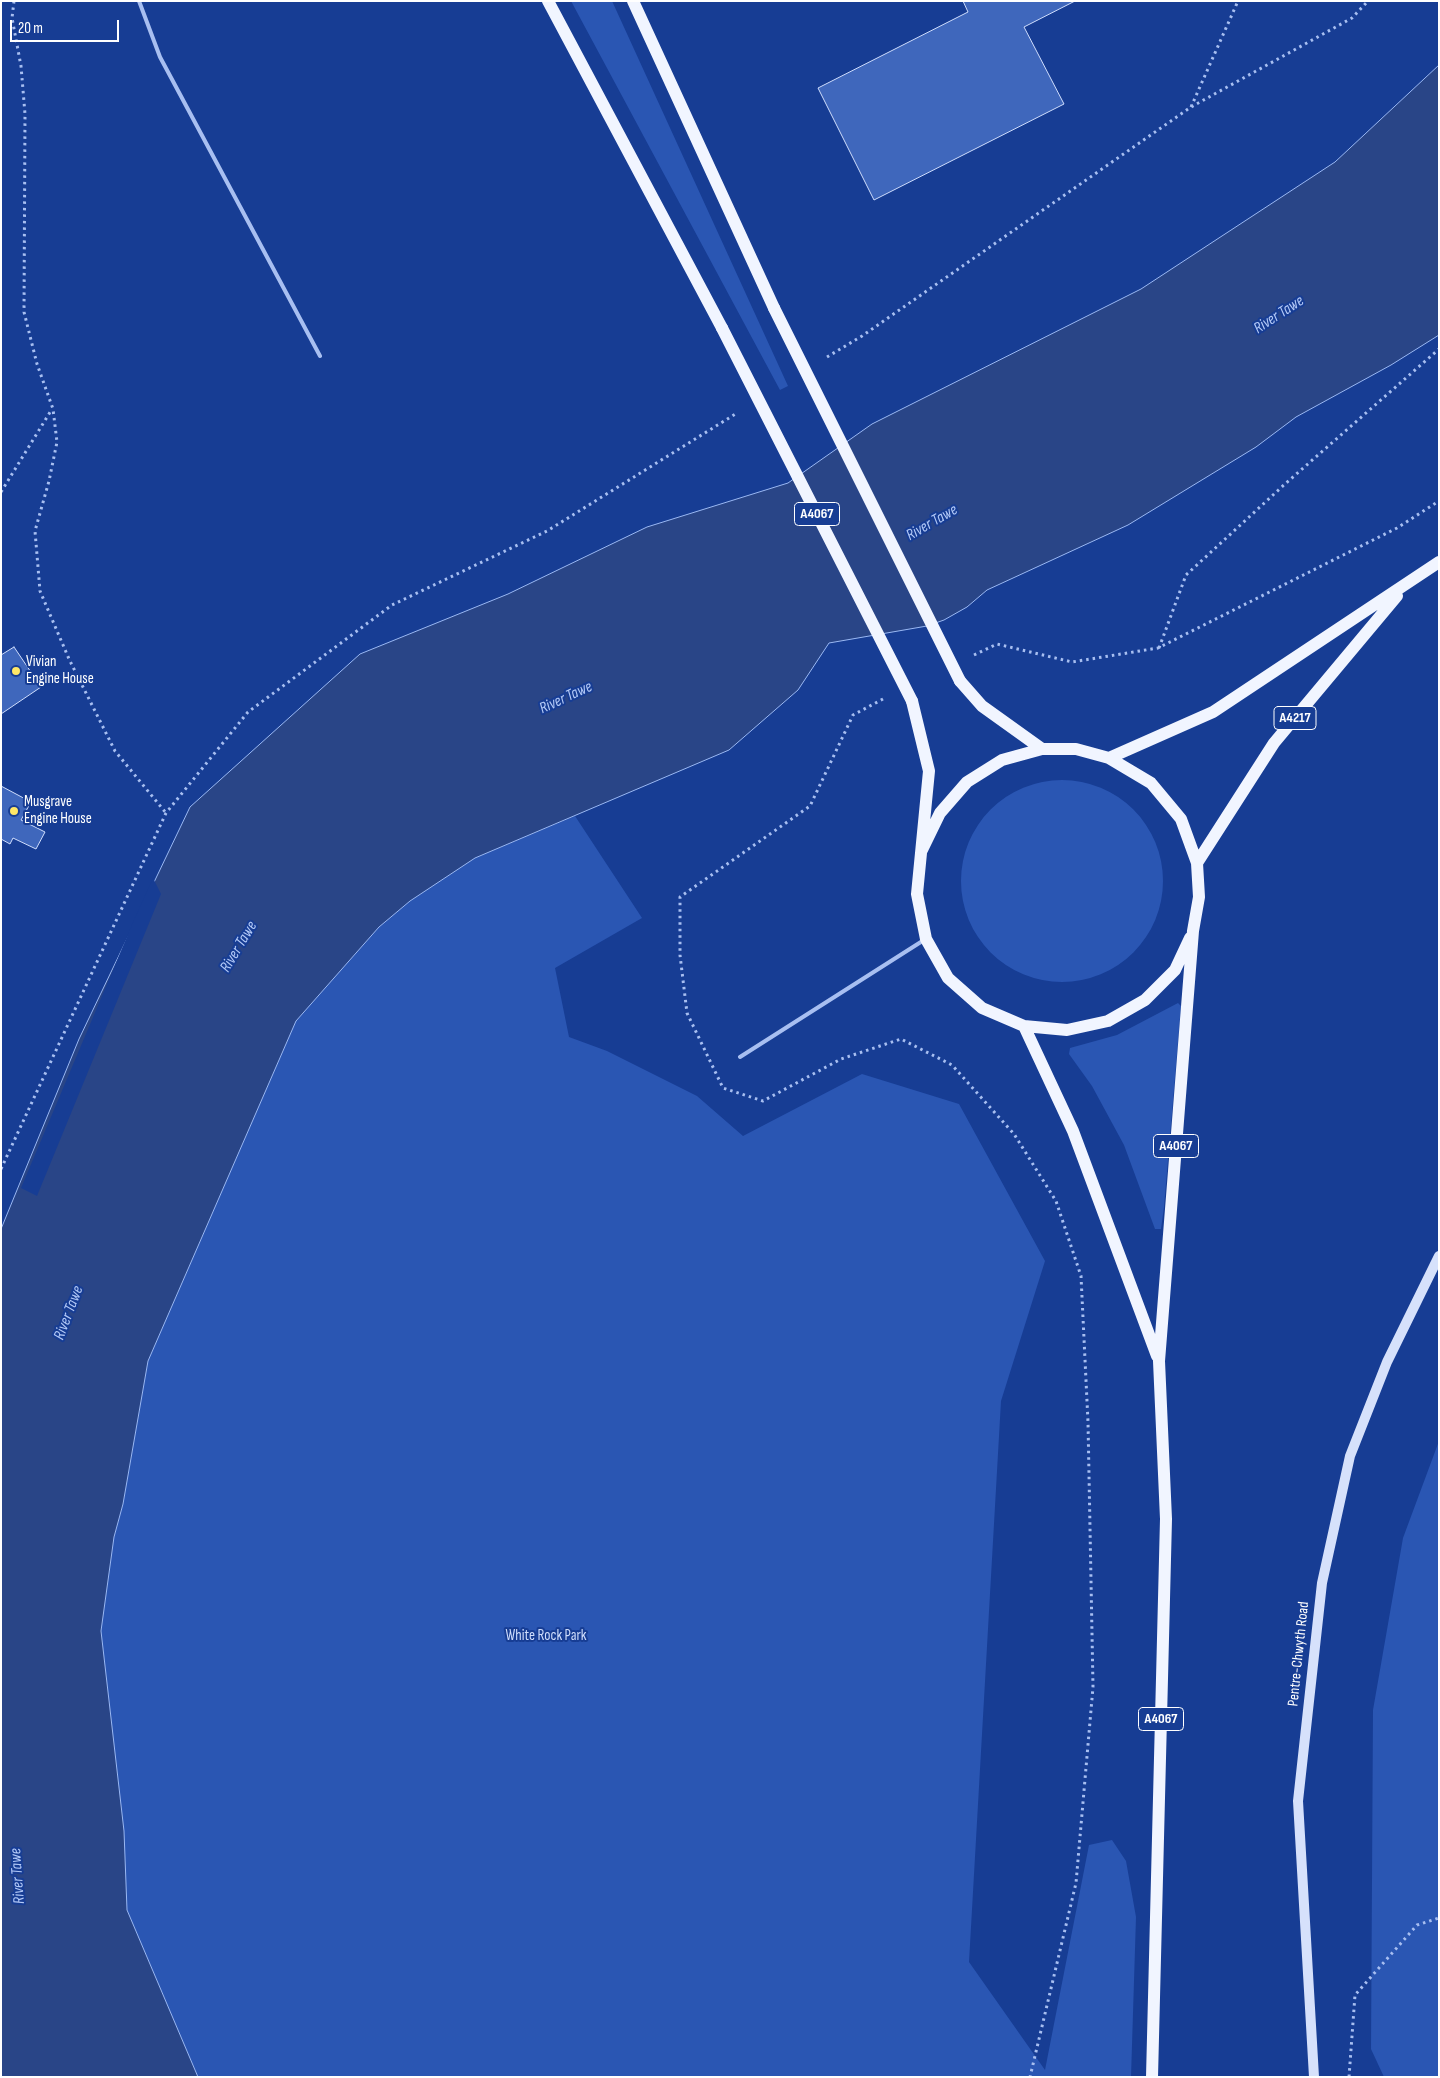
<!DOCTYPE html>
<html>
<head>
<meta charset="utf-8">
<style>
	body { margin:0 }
	#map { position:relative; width:1440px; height:2078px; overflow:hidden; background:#173d94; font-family:"Sofia Sans Condensed",sans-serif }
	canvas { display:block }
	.frame { position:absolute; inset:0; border:2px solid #fff; pointer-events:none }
	.scale { position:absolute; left:10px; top:20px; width:109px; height:22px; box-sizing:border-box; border:2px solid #fff; border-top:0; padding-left:6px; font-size:15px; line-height:18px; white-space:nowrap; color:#fff; -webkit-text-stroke:4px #173d94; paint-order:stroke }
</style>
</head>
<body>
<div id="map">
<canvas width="1440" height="2078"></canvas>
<div class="frame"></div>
<div class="scale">20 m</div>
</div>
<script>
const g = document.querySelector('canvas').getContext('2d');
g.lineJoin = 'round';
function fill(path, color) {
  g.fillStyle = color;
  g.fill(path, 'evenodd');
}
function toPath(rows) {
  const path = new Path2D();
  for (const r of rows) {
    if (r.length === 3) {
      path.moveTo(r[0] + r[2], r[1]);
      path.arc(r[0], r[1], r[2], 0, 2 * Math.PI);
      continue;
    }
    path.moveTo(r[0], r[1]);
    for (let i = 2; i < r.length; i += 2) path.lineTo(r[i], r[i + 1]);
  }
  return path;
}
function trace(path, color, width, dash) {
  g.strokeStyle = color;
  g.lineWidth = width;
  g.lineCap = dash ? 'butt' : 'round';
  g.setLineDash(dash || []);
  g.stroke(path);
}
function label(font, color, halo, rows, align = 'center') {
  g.font = font + ' "Sofia Sans Condensed",sans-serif';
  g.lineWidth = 4;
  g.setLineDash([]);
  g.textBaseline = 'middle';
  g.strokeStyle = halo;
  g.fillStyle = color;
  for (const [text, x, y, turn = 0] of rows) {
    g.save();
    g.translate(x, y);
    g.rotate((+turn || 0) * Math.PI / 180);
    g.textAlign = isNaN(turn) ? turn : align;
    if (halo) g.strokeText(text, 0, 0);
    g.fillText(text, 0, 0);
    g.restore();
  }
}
const green = toPath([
	[571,1,612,1,788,386,780,390],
	[1062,881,101],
	[575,816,642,918,555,968,569,1037,607,1051,697,1096,743,1136,862,1074,959,1104,1045,1261,1001,1401,969,1962,1045,2070,1089,1845,1112,1840,1126,1861,1136,1917,1131,2077,198,2077,127,1910,124,1831,101,1631,114,1537,123,1504,148,1361,296,1021,379,927,410,901,475,858],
	[1178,1003,1181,1006,1164,1207,1161,1229,1155,1229,1124,1145,1092,1086,1069,1054,1070,1048,1117,1035],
	[1439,1441,1439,2077,1384,2077,1371,2049,1373,1710,1403,1538]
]);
const water = toPath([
	[1439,65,1439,335,1391,365,1296,417,1256,447,1128,525,987,590,967,607,944,620,927,626,829,643,798,690,729,750,475,858,410,901,379,927,296,1021,148,1361,123,1504,114,1537,101,1631,124,1831,127,1910,198,2077,1,2077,1,1229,79,1039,190,807,360,654,508,594,647,527,788,483,872,424,1141,289,1335,162,1439,65]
]);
const pier = toPath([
	[153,878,161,894,37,1196,21,1188,134,920]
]);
const building = toPath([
	[963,1,1075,1,1024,27,1064,104,874,200,818,88,968,12,963,1],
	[14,647,41,687,1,714,1,655,14,647],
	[1,786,31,802,21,820,45,832,36,849,13,838,10,844,1,839,1,786]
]);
const path = toPath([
	[14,1,12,18,21,66,25,114,24,312,37,364,53,409,57,442,49,481,35,531,40,591,69,659,115,751,166,813],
	[1191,107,1238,1],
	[827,357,862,336,1191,107,1352,18,1368,1],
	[1,492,52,409],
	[1159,648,1186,575,1285,484,1439,349],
	[974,655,997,644,1072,662,1158,648,1397,528,1439,501],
	[883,699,853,715,810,806,680,897,680,955,687,1013,723,1088,763,1101,841,1059,901,1039,952,1065,1014,1134,1056,1201,1081,1276,1088,1422,1093,1687,1076,1883,1030,2077],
	[1,1169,166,813,248,712,392,605,547,531,737,413],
	[1349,2077,1355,1995,1417,1925,1439,1918]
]);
const service = toPath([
	[139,1,160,57,320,356],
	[740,1057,924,940]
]);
const secondary = toPath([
	[1314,2077,1298,1801,1322,1583,1350,1456,1387,1362,1439,1256]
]);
const primary = toPath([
	[548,1,722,328],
	[633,1,774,308],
	[960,681,982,706,1042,749],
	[912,701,929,771,917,894,926,939,948,978,982,1008,1024,1026,1067,1030,1108,1021,1145,1000,1175,970,1190,938],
	[1109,758,1213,712,1439,562],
	[922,850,940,813,967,782,1002,760,1042,749,1076,749,1109,758,1151,783,1181,819,1197,863,1199,897,1193,931,1159,1361,1166,1519,1152,2077],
	[1197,863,1274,743,1397,596],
	[1024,1026,1073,1131,1157,1356]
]);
const primaryBridge = toPath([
	[774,308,960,681],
	[722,328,912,701]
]);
const markers = [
	[16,671,5,"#ffe767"],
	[14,811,5,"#ffe767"]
];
const shields = [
	[817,514,45],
	[1295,718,42],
	[1176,1146,45],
	[1161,1719,45]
];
const shieldNames = [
	["A4067",817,514],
	["A4217",1295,718],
	["A4067",1176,1146],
	["A4067",1161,1719]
];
const poiNames = [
	["Vivian",26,662],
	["Engine House",26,679],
	["Musgrave",24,802],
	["Engine House",24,819]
];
const parkNames = [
	["White Rock Park",546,1636]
];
const streetNames = [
	["Pentre-Chwyth Road",1299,1654,-84]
];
const waterNames = [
	["River Tawe",1279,315,-33],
	["River Tawe",932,523,-30],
	["River Tawe",566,698,-25],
	["River Tawe",239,947,-59],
	["River Tawe",69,1313,-69],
	["River Tawe",18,1876,-94]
];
fill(green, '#2a56b3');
fill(water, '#294587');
trace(water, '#9ab8f3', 1);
fill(pier, '#173d94');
fill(building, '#3f67bc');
trace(building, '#cfddfc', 1);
trace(path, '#a8bff1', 3, [2.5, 4]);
trace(service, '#a8bff1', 4);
trace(secondary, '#d6e1fb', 10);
trace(primary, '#f1f5ff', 12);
trace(primaryBridge, '#f1f5ff', 12);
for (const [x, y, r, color] of markers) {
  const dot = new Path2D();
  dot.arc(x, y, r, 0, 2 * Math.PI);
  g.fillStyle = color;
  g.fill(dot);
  trace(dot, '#173d94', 2);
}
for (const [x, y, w] of shields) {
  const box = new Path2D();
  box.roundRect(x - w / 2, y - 11.5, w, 23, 4);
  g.fillStyle = '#173d94';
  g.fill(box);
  trace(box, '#fff', 1);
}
label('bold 14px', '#fff', null, shieldNames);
label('15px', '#fff', '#173d94', poiNames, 'left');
label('15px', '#cfddfc', '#173d94', parkNames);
label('15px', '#fff', '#173d94', streetNames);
label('italic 16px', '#b4caf8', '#173d94', waterNames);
</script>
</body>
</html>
